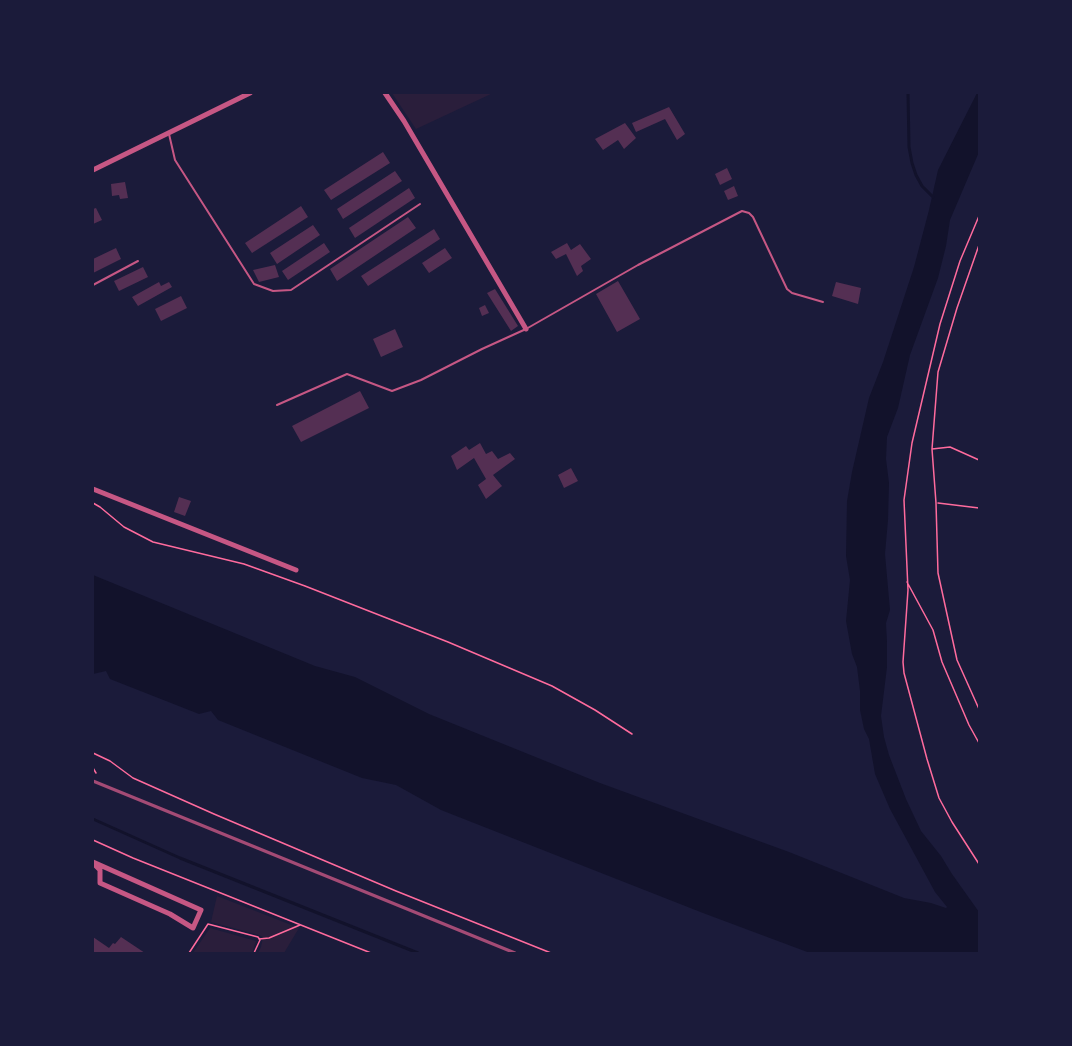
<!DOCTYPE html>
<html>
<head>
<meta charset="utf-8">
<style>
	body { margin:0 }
	#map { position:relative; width:1072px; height:1046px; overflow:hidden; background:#1b1b3a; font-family:"Times New Roman",serif }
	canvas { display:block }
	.frame { position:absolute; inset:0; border:94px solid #1b1b3a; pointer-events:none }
</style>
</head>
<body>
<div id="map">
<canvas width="1072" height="1046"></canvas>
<div class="frame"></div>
</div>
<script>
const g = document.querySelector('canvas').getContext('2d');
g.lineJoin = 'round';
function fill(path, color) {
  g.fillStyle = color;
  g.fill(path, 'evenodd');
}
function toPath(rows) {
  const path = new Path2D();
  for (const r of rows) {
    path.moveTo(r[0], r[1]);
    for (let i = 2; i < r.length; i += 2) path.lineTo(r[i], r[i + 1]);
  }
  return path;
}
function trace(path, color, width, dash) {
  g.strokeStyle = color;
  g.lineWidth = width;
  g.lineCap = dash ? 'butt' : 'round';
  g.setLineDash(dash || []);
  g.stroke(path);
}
const green = toPath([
	[392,93,493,93,416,129],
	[217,896,299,928,284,953,258,953,261,947,263,937,259,935,211,922],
	[210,928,256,941,252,953,193,953]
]);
const water = toPath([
	[977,93,979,93,979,152,950,220,946,246,938,278,910,355,898,408,887,437,886,459,889,483,888,520,885,554,890,610,886,623,887,642,887,667,881,716,884,737,889,755,906,799,921,831,941,856,952,874,979,912,979,953,810,953,703,913,441,810,396,785,362,778,218,720,211,711,199,714,110,679,106,671,93,674,93,575,315,666,355,677,429,714,600,783,789,852,904,898,931,903,946,908,947,907,935,892,890,809,875,774,869,739,864,729,860,710,860,691,857,667,852,654,846,621,850,580,846,556,847,501,852,472,869,398,883,362,914,267,929,210,938,170]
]);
const stream = toPath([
	[908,93,909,147,912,163,916,175,922,186,933,197],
	[93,819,180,858,418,953]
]);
const building = toPath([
	[669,107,685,134,677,140,665,119,636,132,632,123],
	[625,123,636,138,624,149,618,140,603,150,595,139],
	[383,152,390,163,331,200,324,190],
	[727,168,732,179,720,185,715,174],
	[395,171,402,181,343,219,337,209],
	[125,182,128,198,120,199,119,195,112,196,111,184],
	[734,186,738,196,728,200,724,191],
	[409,188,415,198,355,238,349,228],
	[301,206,308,217,252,253,245,243],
	[96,208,102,220,93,224,93,209],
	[408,217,416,228,337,281,330,269],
	[313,225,320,235,277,264,270,253],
	[434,229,440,239,368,286,361,276],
	[324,243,330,252,288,280,282,271],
	[567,243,571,250,580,244,591,259,581,266,583,271,577,276,566,254,556,259,551,252],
	[116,248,121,259,93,273,93,259],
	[445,248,452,258,429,273,422,263],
	[275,265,279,277,259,282,253,270],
	[143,267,148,277,119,291,114,281],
	[618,281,640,319,617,332,596,294],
	[159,282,161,286,169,282,172,287,138,306,132,297],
	[836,282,861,288,858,304,832,296],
	[495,289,518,326,511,331,487,293],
	[181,296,187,308,161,321,155,309],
	[485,305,489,313,482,316,479,308],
	[395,329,403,347,381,357,373,339],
	[360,391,369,408,301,442,292,426],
	[480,443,486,454,492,451,498,459,510,453,515,459,493,475,502,486,486,499,478,485,486,479,474,458,457,470,451,456,466,446,469,450],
	[571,468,578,481,564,488,558,475],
	[179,497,191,501,185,516,174,512],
	[93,937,109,948,113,943,115,944,121,937,145,953,93,953]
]);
const path = toPath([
	[979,216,960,261,940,324,912,443,904,500,908,590,903,662,904,673,927,759,939,798,952,822,979,864],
	[979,245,957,308,938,372,932,449,950,447,979,460],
	[932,449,936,503,938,573,957,660,979,709],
	[93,503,100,507,124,527,153,542,244,564,305,586,448,642,552,686,595,710,632,734],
	[938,503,979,508],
	[907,582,933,630,942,662,969,725,979,743],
	[93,753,110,761,133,778,214,814,396,891,551,953],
	[93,768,96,773],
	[93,840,133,858,371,953],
	[259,939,269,938,300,925],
	[189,953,208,924,258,937,260,940,254,953]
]);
const service = toPath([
	[169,134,175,160,254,284,273,291,291,290,420,204],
	[93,285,138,261],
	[277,405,347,374,392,391,421,380,482,349,526,329,638,265,742,211,749,213,753,217,787,289,792,293,823,302]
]);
const minor = toPath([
	[385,93,404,121,526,329],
	[93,170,250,93],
	[93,489,296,570],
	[93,862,201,910,193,928,170,914,100,883,100,870,93,863]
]);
const rail = toPath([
	[93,781,515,953]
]);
fill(green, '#2a1e3b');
fill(water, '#12122b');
trace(stream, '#12122b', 3);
fill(building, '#542f53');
trace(path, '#ff6b9d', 1.5);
trace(service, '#c65784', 2);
trace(minor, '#c65784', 5);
trace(rail, '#a44b75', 3);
</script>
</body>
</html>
